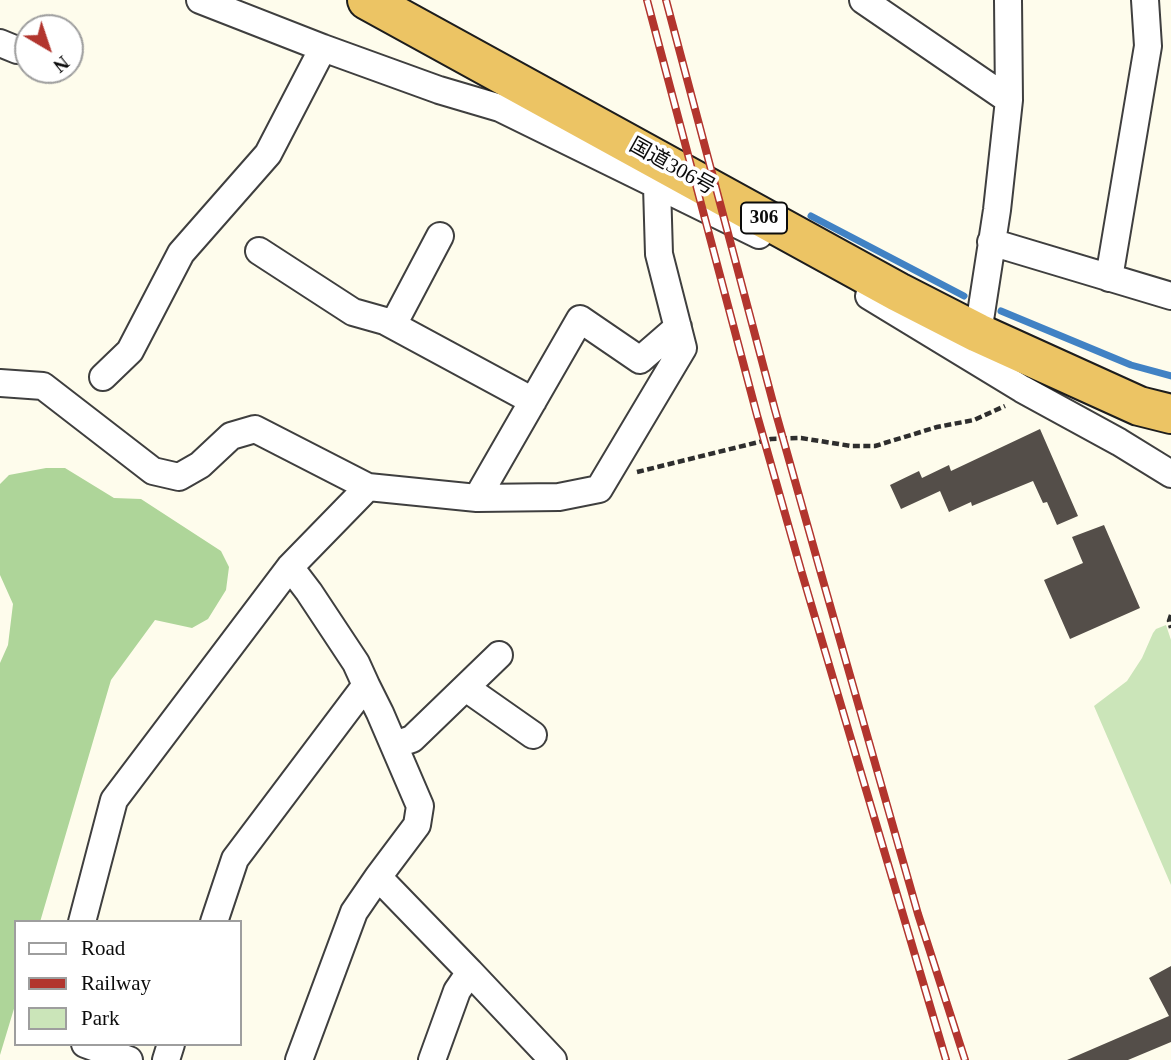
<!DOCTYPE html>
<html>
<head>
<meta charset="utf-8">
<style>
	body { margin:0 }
	#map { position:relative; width:1171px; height:1060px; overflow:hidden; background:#fefcec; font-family:"Times New Roman",serif }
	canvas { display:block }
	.legend { position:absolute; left:14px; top:920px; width:228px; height:126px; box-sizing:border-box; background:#fff; border:2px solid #9e9e9e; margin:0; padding:9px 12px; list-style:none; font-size:21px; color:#0c0c0c }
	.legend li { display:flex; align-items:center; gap:14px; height:35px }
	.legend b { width:35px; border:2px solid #9e9e9e }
	.north { position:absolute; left:14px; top:14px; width:70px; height:70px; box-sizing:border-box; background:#fff; border:2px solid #9e9e9e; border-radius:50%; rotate:141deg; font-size:19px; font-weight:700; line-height:28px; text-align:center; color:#0c0c0c }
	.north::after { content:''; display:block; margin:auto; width:24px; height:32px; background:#b2352e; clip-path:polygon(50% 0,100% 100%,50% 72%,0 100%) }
</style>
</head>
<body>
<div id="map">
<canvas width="1171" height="1060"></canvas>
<ul class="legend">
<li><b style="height:9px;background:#fff"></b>Road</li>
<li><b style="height:9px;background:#b2352e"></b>Railway</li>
<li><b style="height:19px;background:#cbe5b9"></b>Park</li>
</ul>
<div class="north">N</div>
</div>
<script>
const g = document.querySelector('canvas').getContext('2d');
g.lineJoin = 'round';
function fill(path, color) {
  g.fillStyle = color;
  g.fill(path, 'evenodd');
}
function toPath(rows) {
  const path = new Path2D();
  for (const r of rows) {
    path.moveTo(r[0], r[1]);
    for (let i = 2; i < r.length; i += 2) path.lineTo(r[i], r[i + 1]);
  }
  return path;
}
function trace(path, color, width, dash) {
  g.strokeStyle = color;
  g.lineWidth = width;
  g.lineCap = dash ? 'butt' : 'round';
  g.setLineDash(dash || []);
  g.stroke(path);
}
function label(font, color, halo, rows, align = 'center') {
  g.font = font + ' "Times New Roman","Noto Sans JP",serif';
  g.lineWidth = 7;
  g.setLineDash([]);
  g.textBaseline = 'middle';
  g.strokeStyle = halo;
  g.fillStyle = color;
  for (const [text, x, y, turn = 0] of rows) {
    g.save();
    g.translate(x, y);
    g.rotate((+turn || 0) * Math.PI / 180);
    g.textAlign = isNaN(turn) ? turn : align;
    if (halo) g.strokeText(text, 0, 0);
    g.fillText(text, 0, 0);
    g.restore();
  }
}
const green = toPath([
	[1166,625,1171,640,1171,885,1094,706,1127,681,1142,658,1153,633,1156,629]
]);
const forest = toPath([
	[46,468,65,468,114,498,141,499,221,551,229,567,226,590,208,619,192,628,155,620,111,680,40,922,16,922,16,1002,0,1055,0,663,8,645,13,604,0,575,0,484,9,475]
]);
const stream = toPath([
	[811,216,964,296],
	[1001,311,1131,365,1171,376]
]);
const building = toPath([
	[1040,429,1078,516,1057,525,1047,502,1043,503,1033,481,972,506,971,502,949,512,940,491,901,509,890,485,919,471,922,478,949,465,951,471],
	[1104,525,1140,608,1070,639,1044,580,1083,563,1072,537],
	[1171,966,1171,1042,1128,1060,1067,1060,1169,1016,1149,978]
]);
const path = toPath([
	[637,472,771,439,801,438,851,446,875,446,937,427,974,420,1005,406],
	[1171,615,1169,621,1171,628]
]);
const minor = toPath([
	[200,0,323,48,439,90,500,108,759,235],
	[863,0,1009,100],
	[0,43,17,50],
	[991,242,1171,296],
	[259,251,353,312,385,321,533,401],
	[1109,278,1148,46,1145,0],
	[869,296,1022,389,1119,442,1171,474],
	[393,325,440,236],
	[978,333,997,210,1009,100,1008,0],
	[103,377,130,351,181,253,268,154,323,48],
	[0,383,43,386,153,471,179,477,200,465,231,436,255,429,368,487,477,498,559,497,599,489,683,348,659,254,657,186],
	[477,498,580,319,640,360,678,327],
	[290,567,309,592,356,663,366,685],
	[466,688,533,735],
	[394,745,412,739,499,655],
	[82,922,114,800,290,567,368,487],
	[214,922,235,859,366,685,380,713,420,806,417,825,378,877,470,972,457,991,432,1060],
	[470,972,553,1060],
	[85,1044,129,1060],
	[166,1060,171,1044],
	[299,1060,354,912,378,877]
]);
const trunk = toPath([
	[367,0,898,292,978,333,1139,406,1171,414]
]);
const rail = toPath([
	[647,0,757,415,801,570,946,1060],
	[666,0,775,410,820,570,918,914,965,1060]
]);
const shields = [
	[764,218,46]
];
const shieldNames = [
	["306",764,218]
];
const streetNames = [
	["国道306号",672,167,29]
];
fill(green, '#cbe5b9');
fill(forest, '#aed599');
trace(stream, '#4182c4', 7);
fill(building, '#544e49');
trace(minor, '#3f3f3f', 30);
trace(trunk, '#1d1d1d', 42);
trace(path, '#2e2e2e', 4.5, [7, 3.5]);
trace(minor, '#fff', 26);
trace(trunk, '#ecc464', 38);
trace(rail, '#b2352e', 8);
trace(rail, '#fff', 5, [16]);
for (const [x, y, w] of shields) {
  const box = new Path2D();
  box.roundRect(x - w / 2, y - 15.5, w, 31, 5);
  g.fillStyle = '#fff';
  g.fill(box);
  trace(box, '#0c0c0c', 2);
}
label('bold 19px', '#0c0c0c', null, shieldNames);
label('21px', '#0c0c0c', '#fff', streetNames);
</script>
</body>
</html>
